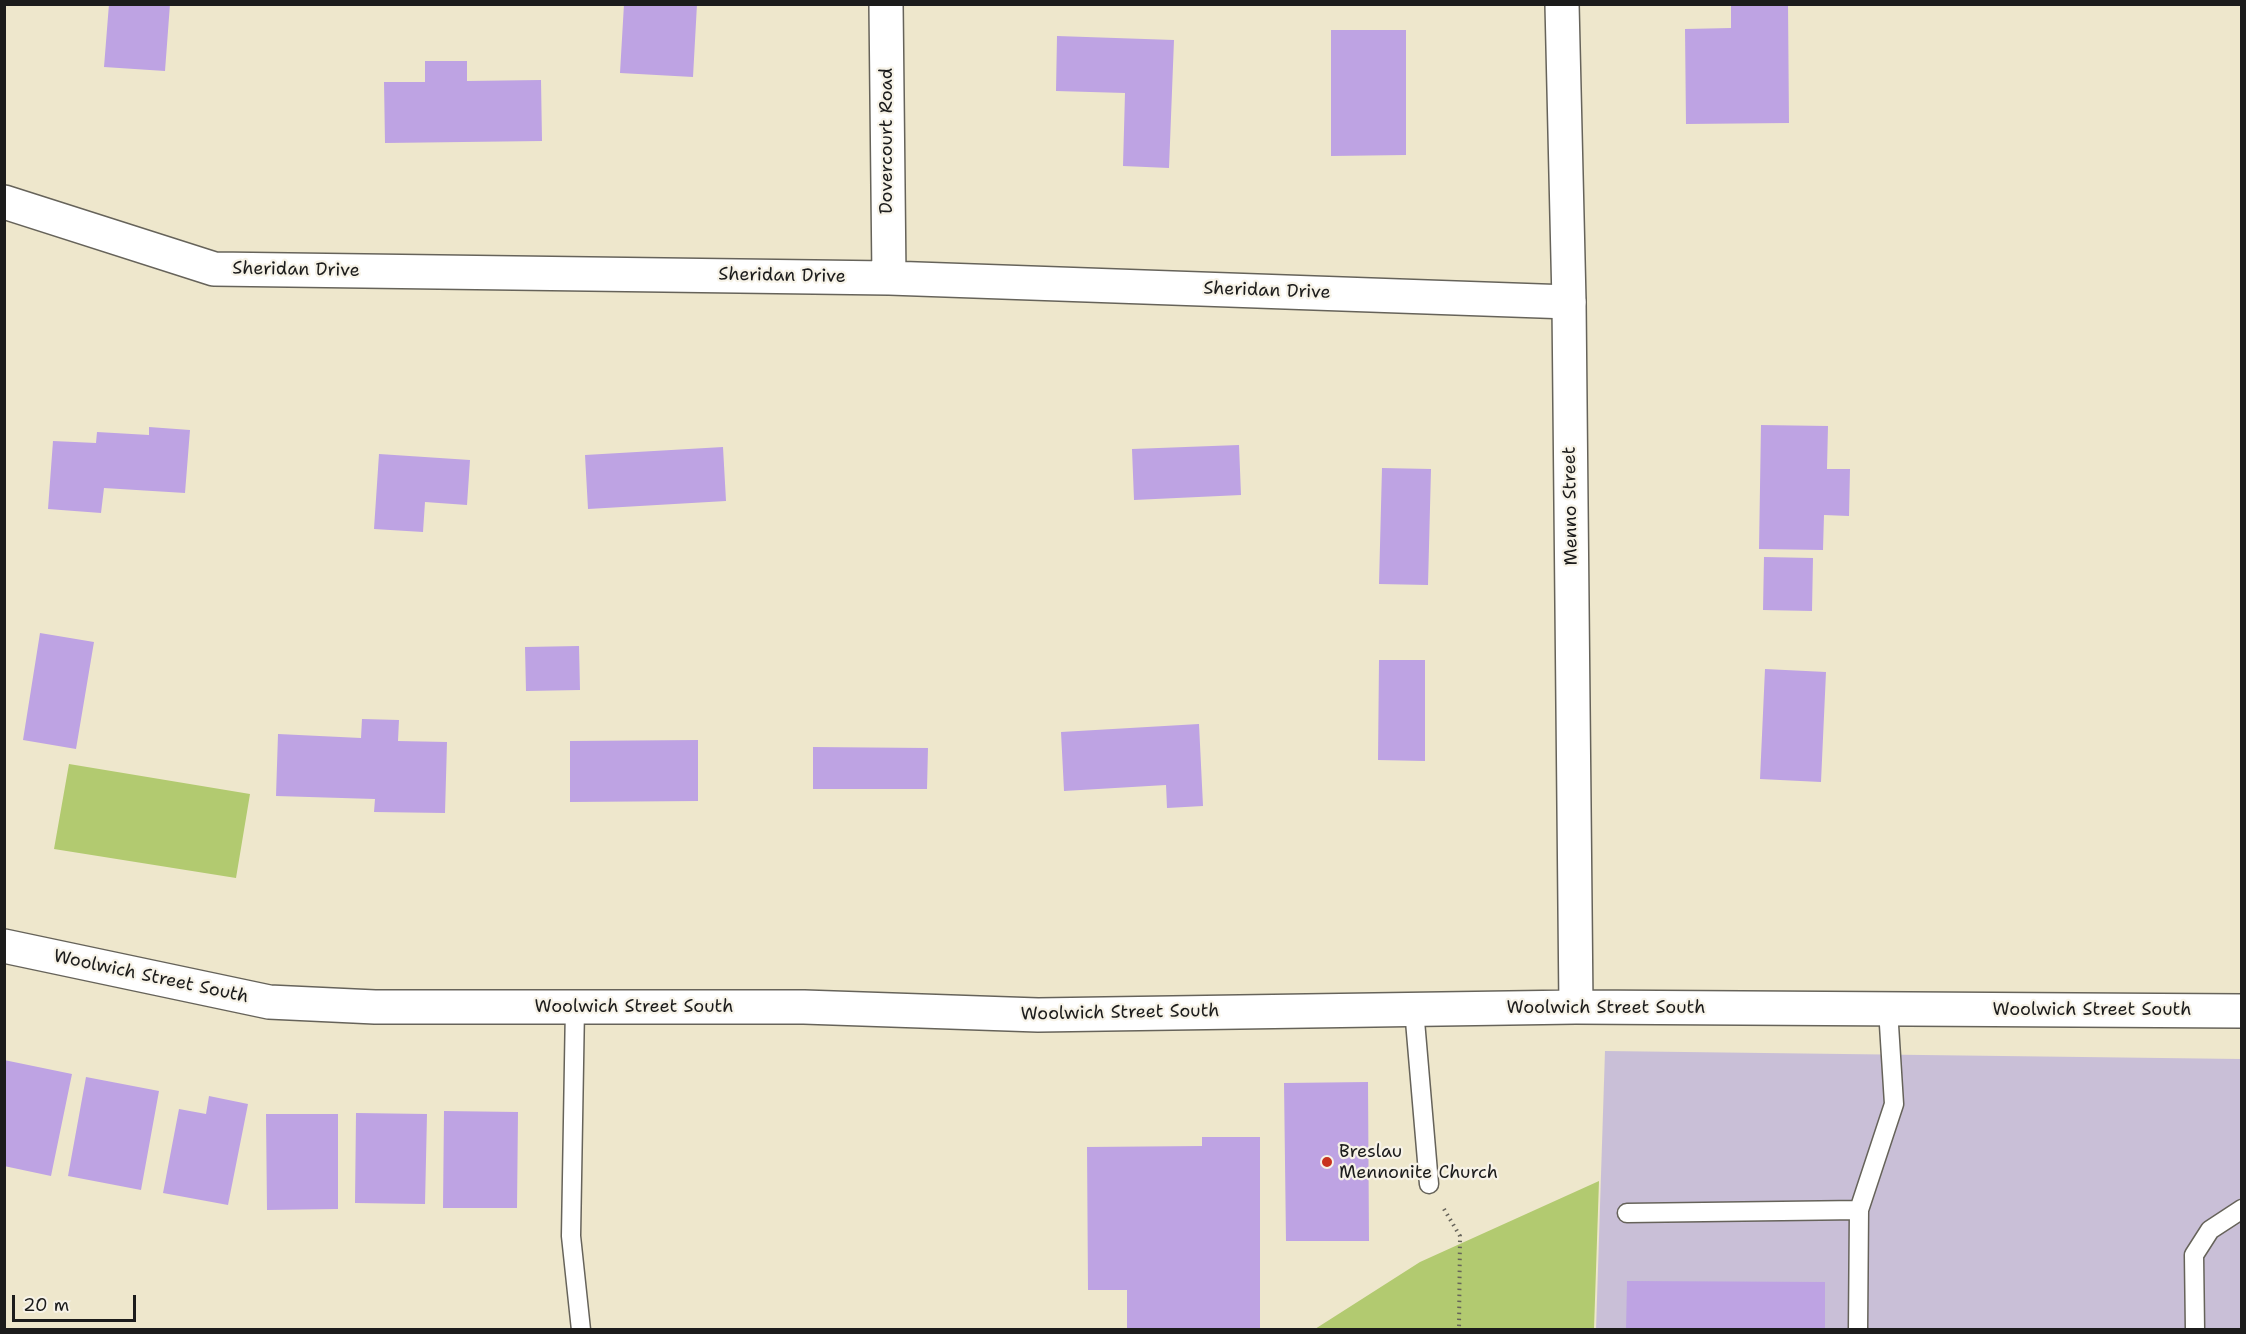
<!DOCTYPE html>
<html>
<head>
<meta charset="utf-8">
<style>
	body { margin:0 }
	#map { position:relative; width:2246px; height:1334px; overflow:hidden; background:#eee7cc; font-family:"Shantell Sans",sans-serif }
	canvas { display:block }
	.frame { position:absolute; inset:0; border:6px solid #1c1c1c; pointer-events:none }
	.scale { position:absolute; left:12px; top:1295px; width:124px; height:27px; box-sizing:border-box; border:3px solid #1c1c1c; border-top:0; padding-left:8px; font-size:18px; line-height:21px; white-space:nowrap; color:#1c1c1c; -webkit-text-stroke:4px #f7f3e8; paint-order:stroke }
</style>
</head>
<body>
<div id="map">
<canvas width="2246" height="1334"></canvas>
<div class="frame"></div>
<div class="scale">20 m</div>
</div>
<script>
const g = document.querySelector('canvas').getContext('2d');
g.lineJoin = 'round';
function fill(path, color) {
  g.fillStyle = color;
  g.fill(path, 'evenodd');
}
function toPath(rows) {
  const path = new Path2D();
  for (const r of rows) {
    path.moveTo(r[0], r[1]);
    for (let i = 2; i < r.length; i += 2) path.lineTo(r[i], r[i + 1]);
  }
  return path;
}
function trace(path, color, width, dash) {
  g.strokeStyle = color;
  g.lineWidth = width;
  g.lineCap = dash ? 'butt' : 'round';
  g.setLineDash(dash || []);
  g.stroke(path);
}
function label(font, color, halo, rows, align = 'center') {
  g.font = font + ' "Shantell Sans",sans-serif';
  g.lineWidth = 4.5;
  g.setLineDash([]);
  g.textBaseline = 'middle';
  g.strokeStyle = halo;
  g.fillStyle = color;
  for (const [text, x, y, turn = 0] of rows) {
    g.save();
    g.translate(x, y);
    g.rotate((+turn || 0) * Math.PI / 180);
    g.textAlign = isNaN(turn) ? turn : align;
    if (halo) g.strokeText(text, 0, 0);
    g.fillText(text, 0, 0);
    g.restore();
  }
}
const industrial = toPath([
	[1605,1051,2241,1059,2241,1329,1596,1330]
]);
const green = toPath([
	[69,764,250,794,236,878,54,849],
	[1599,1181,1594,1329,1315,1329,1420,1262]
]);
const building = toPath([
	[109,4,170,4,165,71,104,67],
	[624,4,697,4,693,77,620,73],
	[1731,4,1788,4,1789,123,1686,124,1685,29,1731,28],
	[1331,30,1406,30,1406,155,1331,156],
	[1057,36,1174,40,1169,168,1123,166,1125,93,1056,91],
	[425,61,467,61,467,81,541,80,542,141,385,143,384,82,425,82],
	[1761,425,1828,426,1827,469,1850,469,1849,516,1824,515,1823,550,1759,549],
	[149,427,190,430,185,493,104,488,101,513,48,509,53,441,96,443,97,432,149,435],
	[1239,445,1241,495,1134,500,1132,449],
	[723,447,726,501,588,509,585,455],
	[379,454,470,460,467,505,425,502,423,532,374,529],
	[1382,468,1431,469,1428,585,1379,584],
	[1764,557,1813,558,1812,611,1763,610],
	[40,633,94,642,76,749,23,740],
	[579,646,580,690,526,691,525,647],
	[1379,660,1425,660,1425,761,1378,760],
	[1765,669,1826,672,1821,782,1760,779],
	[362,719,399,720,398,741,447,742,445,813,374,812,375,799,276,796,278,734,361,738],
	[1199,724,1203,806,1167,808,1166,785,1064,791,1061,732],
	[698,740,698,801,570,802,570,741],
	[813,747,928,748,927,789,813,789],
	[4,1060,72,1074,51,1176,4,1166],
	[86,1077,159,1091,141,1190,68,1176],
	[1368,1082,1369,1241,1286,1241,1284,1083],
	[209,1096,248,1104,228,1205,163,1193,179,1109,206,1114],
	[444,1111,518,1112,517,1208,443,1208],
	[356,1113,427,1114,425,1204,355,1203],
	[266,1114,338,1114,338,1209,267,1210],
	[1202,1137,1260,1137,1260,1330,1127,1330,1127,1290,1088,1290,1087,1147,1202,1146],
	[1627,1281,1825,1282,1825,1330,1626,1330]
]);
const path = toPath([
	[1444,1209,1460,1236,1459,1330]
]);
const service = toPath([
	[575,1006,571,1236,581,1330],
	[1414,1009,1429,1184],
	[1627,1213,1859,1210,1894,1104,1888,1009],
	[1858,1330,1859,1210],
	[2195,1330,2194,1255,2210,1230,2242,1209]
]);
const minor = toPath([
	[886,4,889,278],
	[4,202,214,269,889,278,1569,302]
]);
const tertiary = toPath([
	[1562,4,1569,302,1576,1007],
	[4,946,269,1002,375,1007,804,1007,1038,1015,1576,1007,2242,1011]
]);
const markers = [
	[1327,1162,6,"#c8321e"]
];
const streetNames = [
	["Dovercourt Road",887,141,-90],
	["Sheridan Drive",296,270,1],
	["Sheridan Drive",782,276,1],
	["Sheridan Drive",1267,291,2],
	["Menno Street",1571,506,-91],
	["Woolwich Street South",151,977,12],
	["Woolwich Street South",634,1007],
	["Woolwich Street South",1606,1008],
	["Woolwich Street South",2092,1010],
	["Woolwich Street South",1120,1013,-1]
];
const poiNames = [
	["Breslau",1339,1152],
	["Mennonite Church",1339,1173]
];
fill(industrial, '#c9bfd7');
fill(green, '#b2ca70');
fill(building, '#bea3e3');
trace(service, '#66635a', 21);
trace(minor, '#66635a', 36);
trace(tertiary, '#66635a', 36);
trace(path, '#66635a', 4, [1.5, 4.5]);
trace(service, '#fff', 18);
trace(minor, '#fff', 33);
trace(tertiary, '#fff', 33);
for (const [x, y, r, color] of markers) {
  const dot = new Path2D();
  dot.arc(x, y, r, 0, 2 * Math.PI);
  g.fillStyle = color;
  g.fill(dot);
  trace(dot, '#f7f3e8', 2);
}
label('18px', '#1c1c1c', '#f7f3e8', streetNames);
label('18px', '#1c1c1c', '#f7f3e8', poiNames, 'left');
</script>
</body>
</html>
